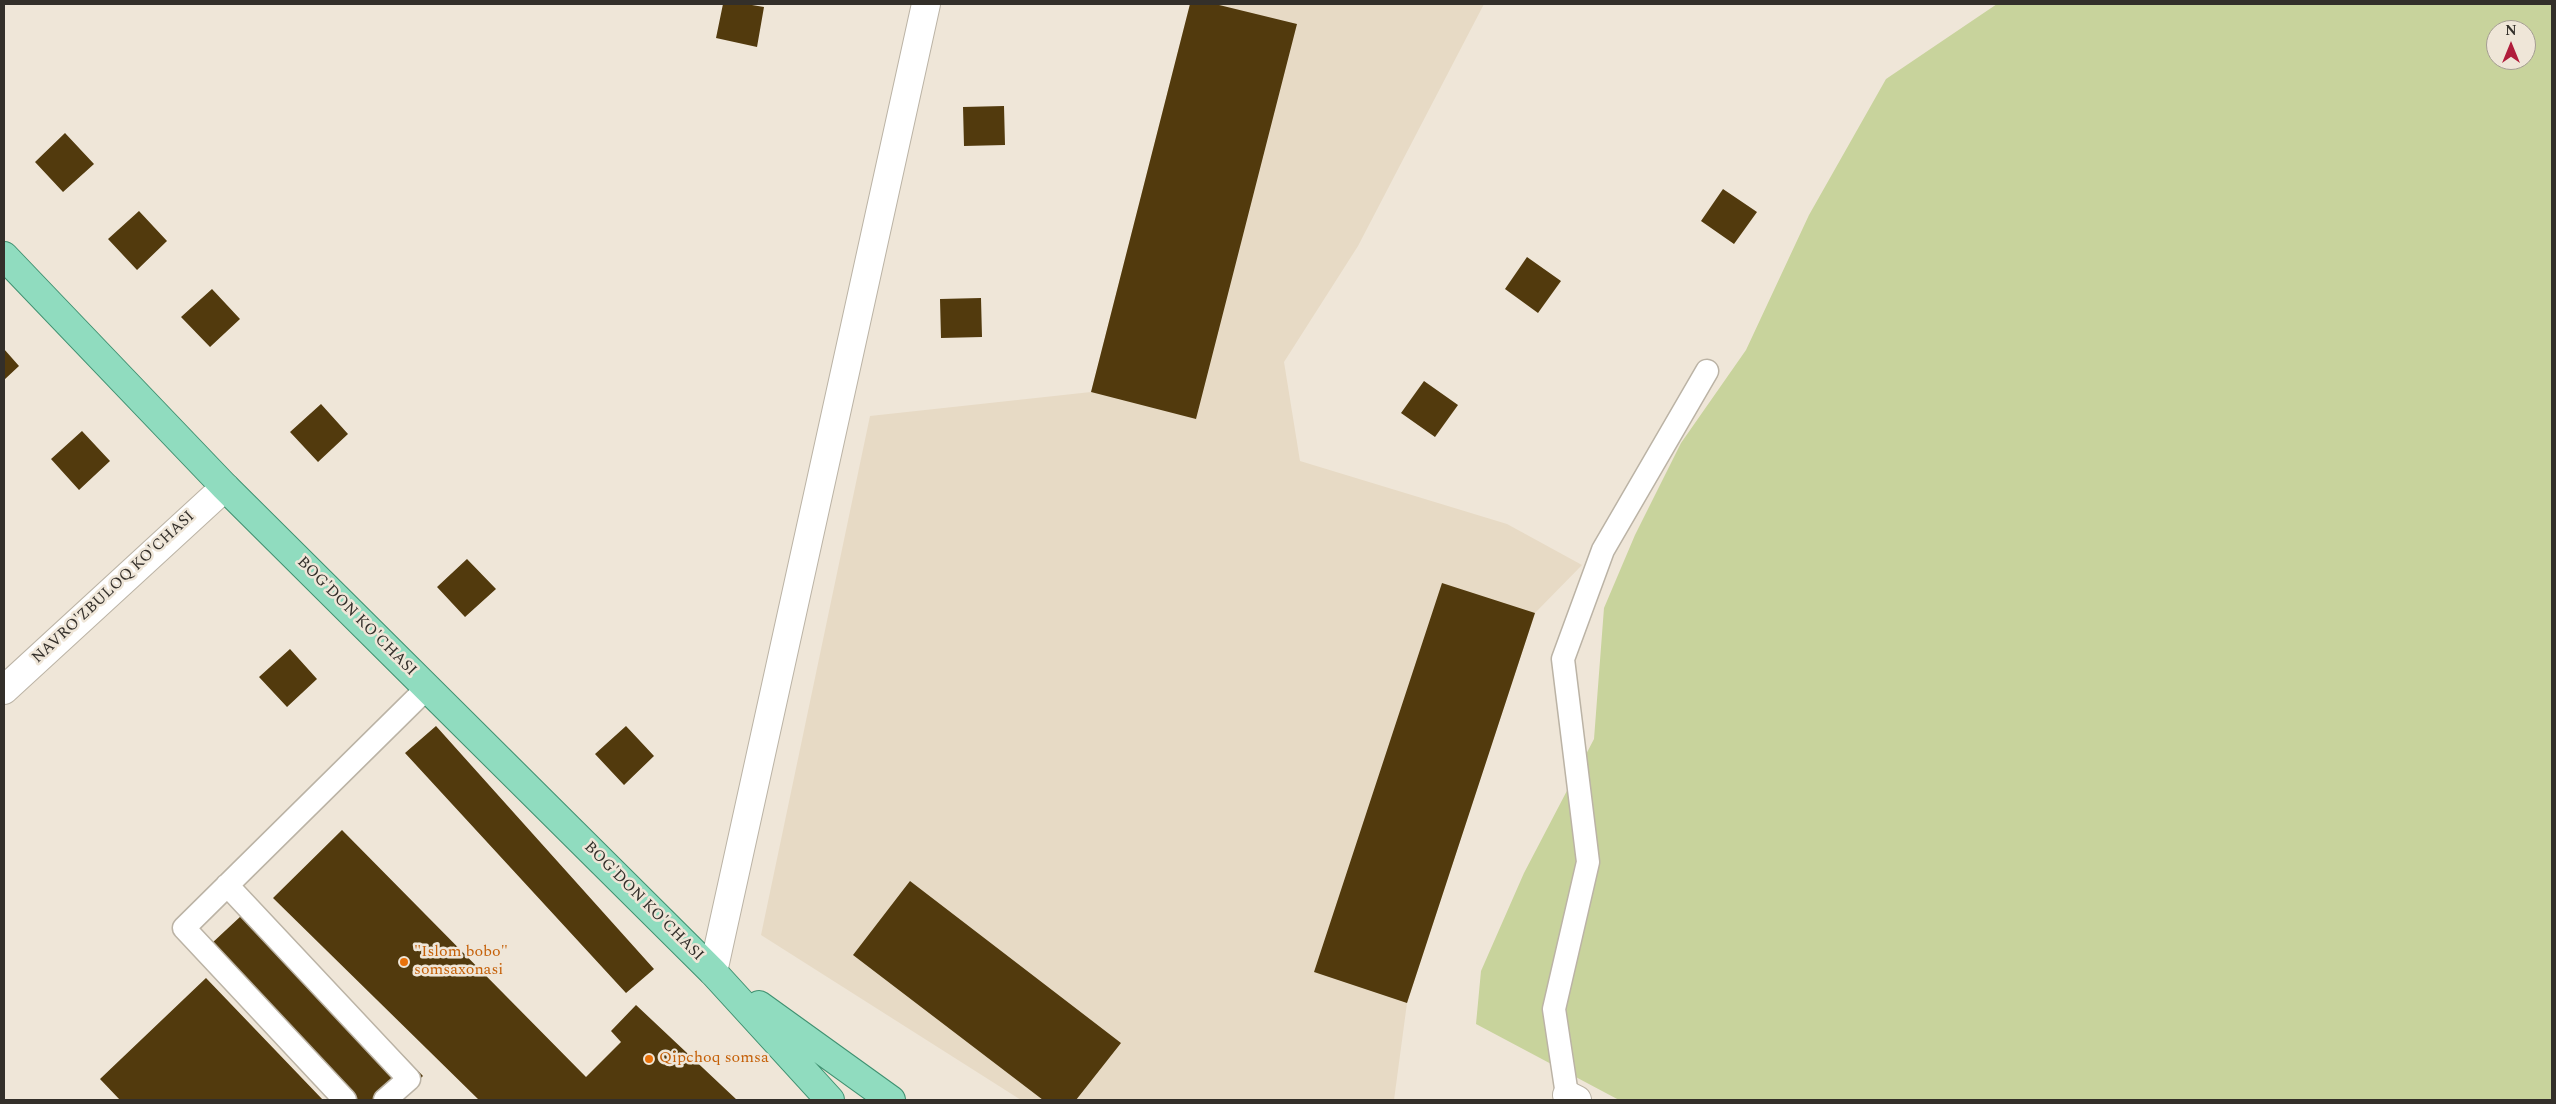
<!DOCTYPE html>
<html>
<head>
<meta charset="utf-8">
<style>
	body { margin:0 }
	#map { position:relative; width:2556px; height:1104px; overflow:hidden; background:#efe6d8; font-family:Spectral,serif }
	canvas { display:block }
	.frame { position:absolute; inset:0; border:5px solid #332f2a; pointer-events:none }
	.north { position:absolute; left:2486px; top:20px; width:50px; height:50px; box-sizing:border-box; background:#efe6d8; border:1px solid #a49d92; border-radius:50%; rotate:0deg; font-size:14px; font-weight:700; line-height:20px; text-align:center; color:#332f2a }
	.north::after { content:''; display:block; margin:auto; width:18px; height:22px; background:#b01d3b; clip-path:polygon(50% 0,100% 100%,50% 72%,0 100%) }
</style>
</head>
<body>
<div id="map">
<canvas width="2556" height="1104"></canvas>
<div class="frame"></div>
<div class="north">N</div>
</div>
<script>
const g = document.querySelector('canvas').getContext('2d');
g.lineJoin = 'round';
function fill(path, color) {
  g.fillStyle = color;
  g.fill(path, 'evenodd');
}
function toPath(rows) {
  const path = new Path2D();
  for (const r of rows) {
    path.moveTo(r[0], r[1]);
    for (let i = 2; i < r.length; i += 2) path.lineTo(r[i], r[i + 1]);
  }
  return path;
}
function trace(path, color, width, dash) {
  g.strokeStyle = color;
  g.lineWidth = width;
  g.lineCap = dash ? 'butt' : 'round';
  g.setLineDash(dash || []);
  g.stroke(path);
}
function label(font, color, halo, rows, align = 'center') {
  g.font = font + ' Spectral,serif';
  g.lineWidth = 5;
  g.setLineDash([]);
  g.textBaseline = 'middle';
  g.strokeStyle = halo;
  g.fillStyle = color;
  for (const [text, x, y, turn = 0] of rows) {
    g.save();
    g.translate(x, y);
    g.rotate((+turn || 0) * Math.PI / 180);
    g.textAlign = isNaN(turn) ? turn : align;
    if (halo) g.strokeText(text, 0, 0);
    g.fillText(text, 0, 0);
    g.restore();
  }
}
const built = toPath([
	[1190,4,1484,4,1358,246,1284,362,1300,461,1507,524,1582,565,1535,613,1407,1003,1394,1100,1021,1100,761,935,870,416,1091,392]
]);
const green = toPath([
	[1997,4,2552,4,2552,1100,1619,1100,1476,1024,1481,971,1524,873,1594,739,1604,608,1635,535,1681,443,1746,350,1809,215,1886,79],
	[2496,30,2526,30,2526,60,2496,60]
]);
const building = toPath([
	[723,4,746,4,764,7,757,47,716,38],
	[1190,4,1215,4,1297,24,1196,419,1091,392],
	[1004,106,1005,145,964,146,963,107],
	[65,133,94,164,63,192,35,162],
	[1723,189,1757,212,1734,244,1701,221],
	[139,211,167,241,137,270,108,239],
	[1527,257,1561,281,1538,313,1505,289],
	[212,289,240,319,210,347,181,317],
	[981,298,982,337,941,338,940,299],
	[4,349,19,366,4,380],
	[1424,381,1458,405,1435,437,1401,413],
	[321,404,348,434,318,462,290,432],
	[82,431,110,461,79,490,51,459],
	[467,559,496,589,465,617,437,587],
	[1442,583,1535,613,1407,1003,1314,972],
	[290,649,317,679,287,707,259,677],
	[436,726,654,969,626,993,405,753],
	[626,726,654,756,624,785,595,754],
	[342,830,586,1077,621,1042,611,1031,636,1005,737,1100,479,1100,273,898],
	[910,881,1121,1043,1076,1100,1043,1100,853,955],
	[256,902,423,1076,397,1100,330,1100,196,958],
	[206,978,323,1100,120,1100,100,1079]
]);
const lane = toPath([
	[227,885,409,1079,385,1100],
	[1567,1095,1554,1009,1588,862,1563,659,1603,550,1707,371],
	[345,1100,184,928,427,688]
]);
const street = toPath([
	[4,690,225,487],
	[713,972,926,4],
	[1567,1095,1577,1100]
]);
const primary = toPath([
	[4,256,225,487,713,972,830,1100],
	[759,1005,891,1100]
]);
const markers = [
	[404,962,5,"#e8710a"],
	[649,1059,5,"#e8710a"]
];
const streetNames = [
	["NAVRO'ZBULOQ KO'CHASI",114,588,-43],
	["BOG'DON KO'CHASI",356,617,45],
	["BOG'DON KO'CHASI",643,902,45]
];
const foodNames = [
	["\"Islom bobo\"",414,953],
	["somsaxonasi",414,971],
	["Qipchoq somsa",659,1059]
];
fill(built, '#e7dac5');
fill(green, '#c8d39c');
fill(building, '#523a0d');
trace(lane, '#bbb3a5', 25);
trace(street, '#bbb3a5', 30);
trace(primary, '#3f9070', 30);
trace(lane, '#fff', 22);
trace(street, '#fff', 28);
trace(primary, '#90dcbf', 28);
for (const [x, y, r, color] of markers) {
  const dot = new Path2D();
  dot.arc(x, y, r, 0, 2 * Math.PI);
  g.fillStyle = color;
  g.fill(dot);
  trace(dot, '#efe6d8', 2);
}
label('16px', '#332f2a', '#efe6d8', streetNames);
label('16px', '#c56008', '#efe6d8', foodNames, 'left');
</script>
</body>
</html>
